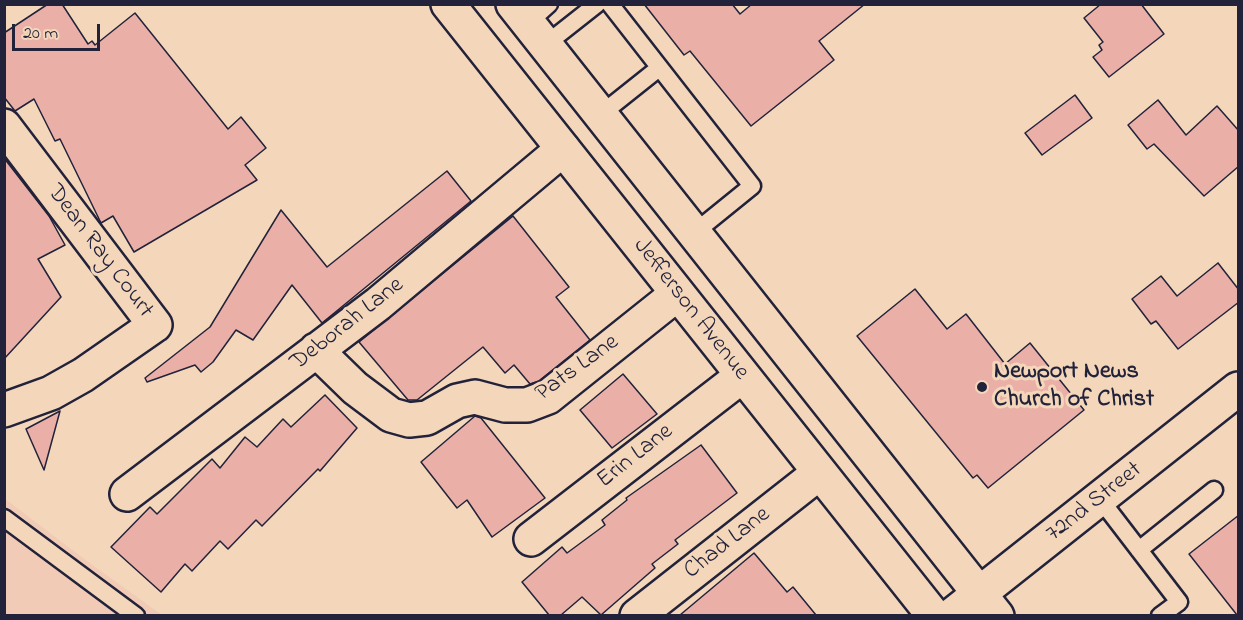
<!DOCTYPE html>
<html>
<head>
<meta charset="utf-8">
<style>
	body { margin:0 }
	#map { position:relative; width:1243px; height:620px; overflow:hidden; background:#f4d7ba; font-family:"Indie Flower",sans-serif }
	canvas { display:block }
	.frame { position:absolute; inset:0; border:6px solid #22223b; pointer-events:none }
	.scale { position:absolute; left:12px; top:24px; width:88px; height:27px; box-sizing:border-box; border:3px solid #22223b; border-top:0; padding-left:8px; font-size:18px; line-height:21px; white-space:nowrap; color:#22223b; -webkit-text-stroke:4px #f4d7ba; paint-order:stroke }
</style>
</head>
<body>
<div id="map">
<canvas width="1243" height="620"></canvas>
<div class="frame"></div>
<div class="scale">20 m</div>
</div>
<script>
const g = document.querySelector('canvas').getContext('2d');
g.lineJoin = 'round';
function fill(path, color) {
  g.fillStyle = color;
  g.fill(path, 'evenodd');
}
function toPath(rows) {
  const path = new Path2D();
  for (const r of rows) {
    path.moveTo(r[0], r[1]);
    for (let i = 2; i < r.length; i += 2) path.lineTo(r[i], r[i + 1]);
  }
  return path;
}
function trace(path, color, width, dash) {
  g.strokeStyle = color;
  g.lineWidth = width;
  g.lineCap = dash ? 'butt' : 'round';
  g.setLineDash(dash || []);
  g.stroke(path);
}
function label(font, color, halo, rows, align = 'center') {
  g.font = font + ' "Indie Flower",sans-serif';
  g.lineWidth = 6;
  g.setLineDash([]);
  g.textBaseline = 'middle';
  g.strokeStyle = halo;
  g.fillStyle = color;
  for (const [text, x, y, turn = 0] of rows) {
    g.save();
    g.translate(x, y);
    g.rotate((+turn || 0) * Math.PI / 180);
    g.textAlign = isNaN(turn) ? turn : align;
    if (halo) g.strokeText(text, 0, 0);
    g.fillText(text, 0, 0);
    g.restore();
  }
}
const built = toPath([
	[4,498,87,561,162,615,5,615]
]);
const building = toPath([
	[48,4,62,4,88,44,92,41,95,45,135,13,228,129,241,117,266,148,245,165,257,180,134,252,113,216,101,223,60,139,55,141,34,99,15,111,4,97,4,33,48,4],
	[644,4,732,4,740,14,752,4,865,4,819,41,834,60,751,126,690,51,684,55,644,4],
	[1101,4,1141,4,1164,34,1109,77,1093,57,1102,50,1099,45,1103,42,1084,18,1101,4],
	[1075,95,1092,118,1042,155,1025,133,1075,95],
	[1158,100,1186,135,1217,106,1239,131,1239,166,1204,196,1154,144,1147,149,1128,125,1158,100],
	[4,158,49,216,65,245,38,259,61,297,4,359,4,158],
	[447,171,471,201,322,323,292,285,253,340,236,330,213,362,201,372,195,365,147,382,145,378,210,327,281,210,327,267,447,171],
	[513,216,569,287,556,297,590,340,539,381,530,384,514,365,505,373,483,347,417,400,408,400,359,342,513,216],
	[1218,263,1239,290,1239,302,1178,349,1156,321,1151,324,1132,299,1161,276,1177,296,1218,263],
	[915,289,947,329,966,314,1005,364,1030,343,1084,410,988,488,977,475,973,478,857,336,915,289],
	[623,374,657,414,612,448,580,410,623,374],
	[325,395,357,428,320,471,318,469,262,526,256,520,228,549,220,541,192,571,185,564,161,592,111,547,150,507,157,514,212,459,220,468,245,437,257,447,283,419,291,427,325,395],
	[60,411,44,470,26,429,60,411],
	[475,416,481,418,545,498,492,537,467,500,457,508,421,462,475,416],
	[701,445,737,493,675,540,678,544,652,564,655,568,601,615,582,597,561,615,549,615,522,582,562,547,567,553,605,525,602,520,627,500,626,498,701,445],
	[1239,515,1239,615,1237,615,1189,554,1239,515],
	[754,553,787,592,793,587,816,615,680,615,754,553]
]);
const lane = toPath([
	[610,4,752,186,694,233],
	[528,23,549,4],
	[545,45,597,4],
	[600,115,659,68],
	[1100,499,1179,602,1160,616],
	[4,518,136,616],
	[1139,550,1214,490]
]);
const street = toPath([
	[4,126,155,325,83,375,51,393,4,410],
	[316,350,355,388,391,415,409,420,427,418,457,401,475,397,505,405,527,405,548,397,677,294],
	[127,494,378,304,563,149],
	[531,539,742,376],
	[637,616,819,473],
	[951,616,1238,389]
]);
const primary = toPath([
	[448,4,934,616],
	[513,4,997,616]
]);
const markers = [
	[982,387,6,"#22223b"]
];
const streetNames = [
	["Dean Ray Court",99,252,53],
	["Jefferson Avenue",690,310,52],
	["Deborah Lane",348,325,-38],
	["Pats Lane",578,369,-36],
	["Erin Lane",636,457,-38],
	["72nd Street",1095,503,-38],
	["Chad Lane",728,544,-38]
];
const poiNames = [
	["Newport News",994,373],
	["Church of Christ",994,401]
];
fill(built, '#f1cbb5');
fill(building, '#eab0a8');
trace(building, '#22223b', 1.5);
trace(lane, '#22223b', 21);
trace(street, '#22223b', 38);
trace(primary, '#22223b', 38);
trace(lane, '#f4d7ba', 16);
trace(street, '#f4d7ba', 33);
trace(primary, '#f4d7ba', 33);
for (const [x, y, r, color] of markers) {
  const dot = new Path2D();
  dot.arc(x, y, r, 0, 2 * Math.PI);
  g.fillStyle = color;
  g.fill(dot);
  trace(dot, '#f4d7ba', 2);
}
label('24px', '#22223b', '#f4d7ba', streetNames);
label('bold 24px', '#22223b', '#f4d7ba', poiNames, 'left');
</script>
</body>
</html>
